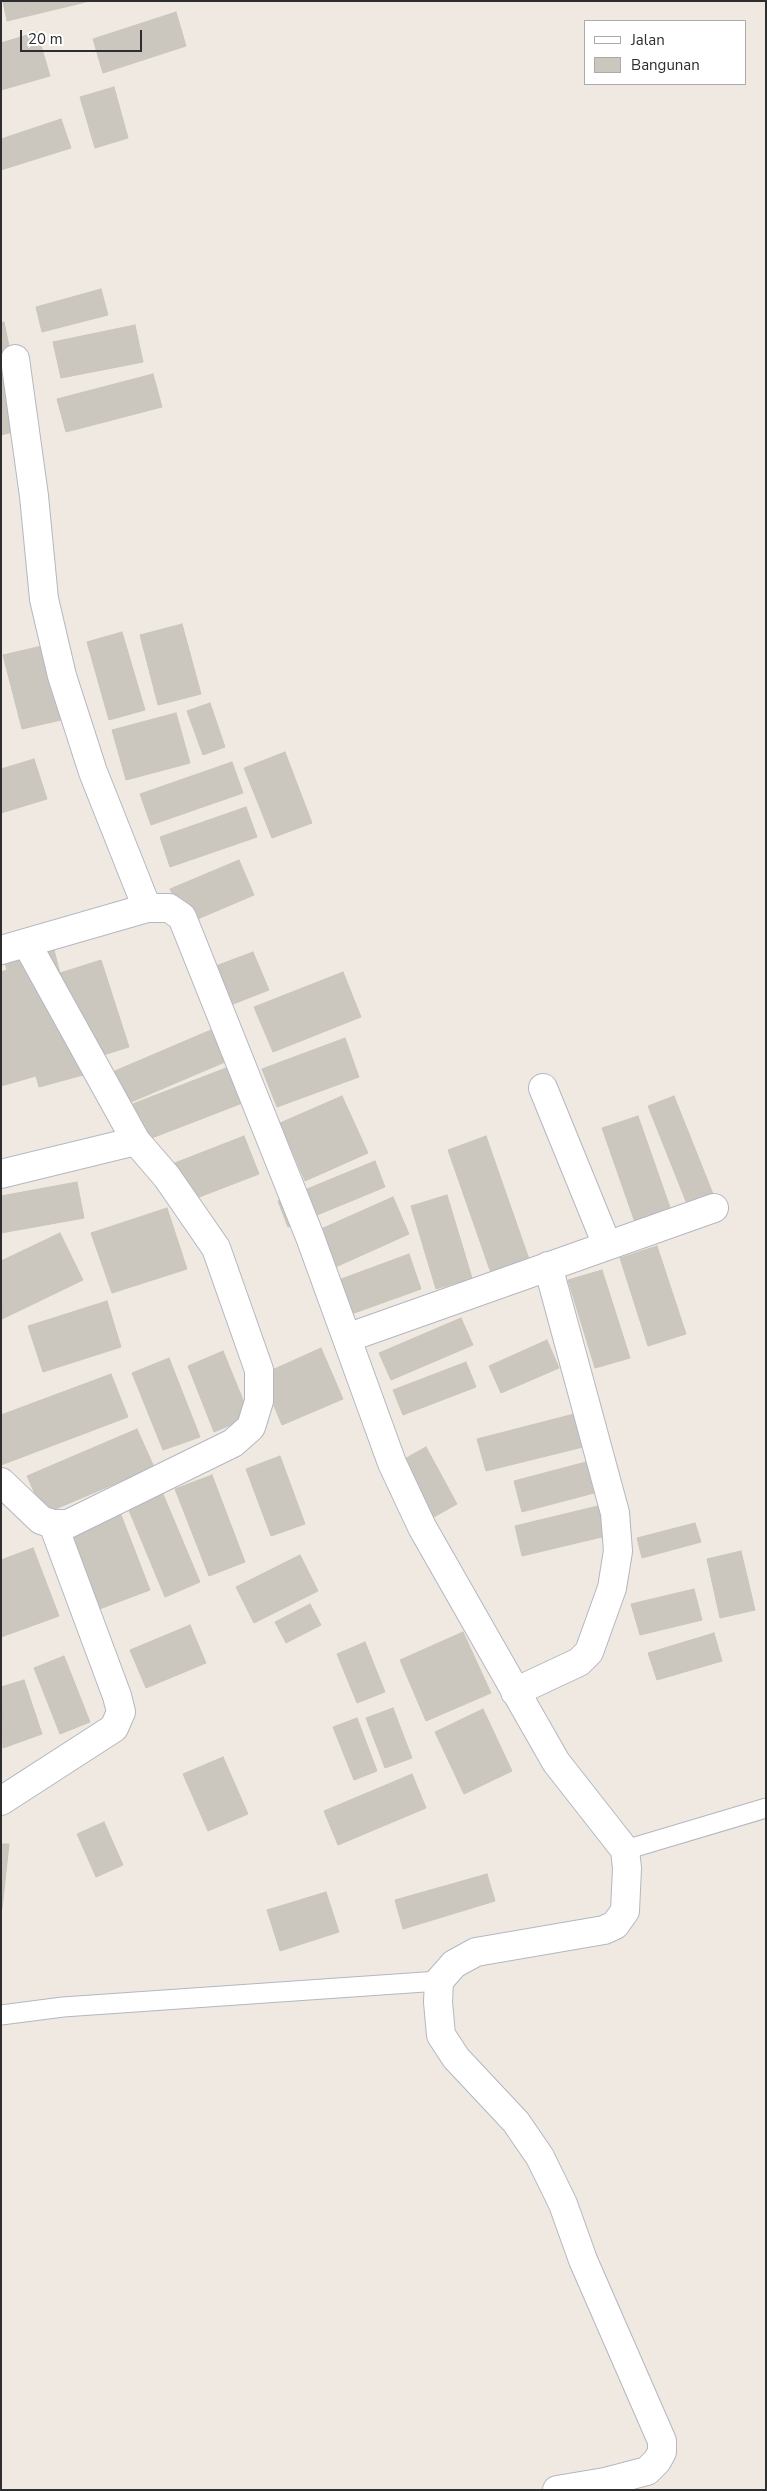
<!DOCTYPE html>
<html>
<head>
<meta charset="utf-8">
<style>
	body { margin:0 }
	#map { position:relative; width:767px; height:2491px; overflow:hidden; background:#efe9e1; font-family:"Nunito Sans",sans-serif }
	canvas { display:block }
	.frame { position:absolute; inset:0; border:2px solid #2e2e2e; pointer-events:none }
	.legend { position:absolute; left:584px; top:20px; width:162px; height:65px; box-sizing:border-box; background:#fff; border:1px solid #ababab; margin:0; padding:6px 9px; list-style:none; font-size:15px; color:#2e2e2e }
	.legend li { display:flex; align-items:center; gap:10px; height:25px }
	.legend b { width:25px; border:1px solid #ababab }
	.scale { position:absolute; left:20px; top:30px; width:122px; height:22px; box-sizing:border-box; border:2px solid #2e2e2e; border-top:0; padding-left:6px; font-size:15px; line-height:18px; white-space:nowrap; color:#2e2e2e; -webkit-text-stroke:4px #fff; paint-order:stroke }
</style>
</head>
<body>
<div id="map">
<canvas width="767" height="2491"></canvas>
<div class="frame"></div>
<ul class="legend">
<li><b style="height:6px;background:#fff"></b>Jalan</li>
<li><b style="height:14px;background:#cbc7bf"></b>Bangunan</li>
</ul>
<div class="scale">20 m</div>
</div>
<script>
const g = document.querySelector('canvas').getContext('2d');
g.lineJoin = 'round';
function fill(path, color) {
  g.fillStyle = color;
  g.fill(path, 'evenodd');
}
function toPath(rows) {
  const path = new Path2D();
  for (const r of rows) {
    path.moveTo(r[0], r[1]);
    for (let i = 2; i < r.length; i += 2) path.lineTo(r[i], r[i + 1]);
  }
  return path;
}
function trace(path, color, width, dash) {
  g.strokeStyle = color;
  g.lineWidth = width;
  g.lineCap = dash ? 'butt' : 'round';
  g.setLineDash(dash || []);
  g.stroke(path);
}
const building = toPath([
	[3,1,90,1,7,21,3,1],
	[176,12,186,46,103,73,93,39,176,12],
	[37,32,50,76,1,90,1,43,37,32],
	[114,87,128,138,95,148,80,97,114,87],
	[61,119,71,148,1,170,1,139,61,119],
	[101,289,108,315,42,332,36,307,101,289],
	[4,322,13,365,1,367,1,323,4,322],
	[135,325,143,362,61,378,53,342,135,325],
	[153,374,162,407,66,432,57,399,153,374],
	[1,378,4,378,17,431,1,435,1,378],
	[182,624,201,694,158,705,140,635,182,624],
	[122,632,145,710,109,720,87,642,122,632],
	[42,646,61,720,22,729,3,655,42,646],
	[210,703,225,747,203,755,187,711,210,703],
	[176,713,190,763,126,780,112,730,176,713],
	[285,752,312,823,272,838,244,768,285,752],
	[34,759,47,799,1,813,1,769,34,759],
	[232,762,243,793,151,825,140,794,232,762],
	[246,807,257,837,170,867,160,837,246,807],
	[239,860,254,895,186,924,170,889,239,860],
	[53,946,60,973,101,960,129,1047,84,1061,87,1074,39,1087,36,1076,1,1086,1,972,7,970,4,959,53,946],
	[253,952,269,990,228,1006,213,967,253,952],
	[343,972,361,1017,273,1052,254,1007,343,972],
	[211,1030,225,1062,124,1105,110,1073,211,1030],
	[345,1038,359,1077,277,1107,262,1069,345,1038],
	[239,1063,253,1099,144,1141,130,1105,239,1063],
	[342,1096,368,1153,305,1181,280,1123,342,1096],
	[674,1096,715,1199,689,1209,648,1106,674,1096],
	[638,1116,674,1219,638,1231,602,1128,638,1116],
	[244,1136,259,1174,176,1206,162,1168,244,1136],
	[486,1136,530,1262,492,1276,448,1150,486,1136],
	[375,1161,385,1187,288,1227,278,1201,375,1161],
	[77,1182,84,1218,1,1233,1,1196,77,1182],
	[447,1195,472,1278,436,1289,411,1206,447,1195],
	[393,1197,409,1234,320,1274,303,1237,393,1197],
	[167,1208,187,1269,112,1293,91,1233,167,1208],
	[60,1233,83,1280,2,1319,1,1261,60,1233],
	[657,1246,686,1334,648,1346,620,1258,657,1246],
	[409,1254,421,1289,346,1316,333,1282,409,1254],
	[602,1270,630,1358,595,1368,568,1280,602,1270],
	[107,1301,121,1347,43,1372,28,1326,107,1301],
	[461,1318,473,1345,391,1380,379,1353,461,1318],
	[547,1340,559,1368,501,1393,489,1366,547,1340],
	[321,1348,343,1399,282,1425,261,1375,321,1348],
	[223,1351,250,1417,214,1432,188,1366,223,1351],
	[169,1358,200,1437,163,1450,132,1373,169,1358],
	[466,1362,476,1387,403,1415,393,1390,466,1362],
	[111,1374,128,1417,1,1465,1,1415,111,1374],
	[578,1413,587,1446,486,1471,477,1439,578,1413],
	[137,1429,154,1467,44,1514,27,1476,137,1429],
	[426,1447,457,1504,416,1527,385,1470,426,1447],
	[280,1456,305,1524,271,1536,246,1469,280,1456],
	[586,1462,594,1493,522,1512,514,1481,586,1462],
	[212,1475,245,1562,209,1576,175,1489,212,1475],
	[163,1494,200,1582,165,1597,128,1508,163,1494],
	[598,1506,606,1536,522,1556,515,1526,598,1506],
	[118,1507,150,1590,89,1613,58,1530,118,1507],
	[695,1523,701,1542,642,1558,637,1538,695,1523],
	[33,1548,59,1616,1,1637,1,1560,33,1548],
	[741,1551,755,1610,720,1618,707,1559,741,1551],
	[300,1555,318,1591,254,1623,236,1587,300,1555],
	[694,1589,702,1620,640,1635,631,1604,694,1589],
	[310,1604,321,1625,286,1643,275,1622,310,1604],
	[190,1625,206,1663,146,1688,130,1650,190,1625],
	[463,1632,491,1693,426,1721,400,1660,463,1632],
	[714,1633,722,1661,657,1680,648,1653,714,1633],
	[365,1642,385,1692,357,1703,337,1654,365,1642],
	[64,1656,90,1722,60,1734,34,1668,64,1656],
	[24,1680,42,1734,3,1748,1,1687,24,1680],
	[393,1708,412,1758,385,1768,366,1718,393,1708],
	[483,1709,512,1771,464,1794,435,1732,483,1709],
	[357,1718,377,1771,354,1780,333,1727,357,1718],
	[223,1757,248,1814,208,1831,183,1774,223,1757],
	[412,1774,426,1808,338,1845,324,1811,412,1774],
	[104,1822,123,1865,96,1877,77,1834,104,1822],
	[1,1844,9,1844,2,1909,1,1909,1,1844],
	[487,1874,495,1901,403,1929,395,1900,487,1874],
	[326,1892,339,1932,280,1951,267,1910,326,1892]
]);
const service = toPath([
	[625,1850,766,1808],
	[1,2015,63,2007,439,1981]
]);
const minor = toPath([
	[147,908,169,908,182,917,310,1237,392,1463,422,1527,556,1762,625,1850,627,1868,625,1911,615,1925,604,1930,476,1952,454,1964,439,1981,438,2002,441,2035,456,2058,516,2122,540,2157,563,2204,583,2260,662,2441,662,2452,657,2461,647,2471,605,2482,557,2490],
	[1,950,147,908,93,772,62,676,44,599,34,496,15,359],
	[543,1088,607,1245],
	[1,1174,136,1141],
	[347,1338,714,1208],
	[1,1482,41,1520,53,1524,68,1524,233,1443,251,1427,259,1401,259,1370,216,1248,167,1177,136,1141,27,944],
	[515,1692,579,1662,589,1652,612,1588,618,1551,615,1513,548,1266],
	[1,1801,114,1728,121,1712,117,1696,53,1524]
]);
fill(building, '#cbc7bf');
trace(building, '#cbc5ba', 1);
trace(service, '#b4b7c1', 21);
trace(minor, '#b4b7c1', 30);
trace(service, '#fff', 19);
trace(minor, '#fff', 28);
</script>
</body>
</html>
